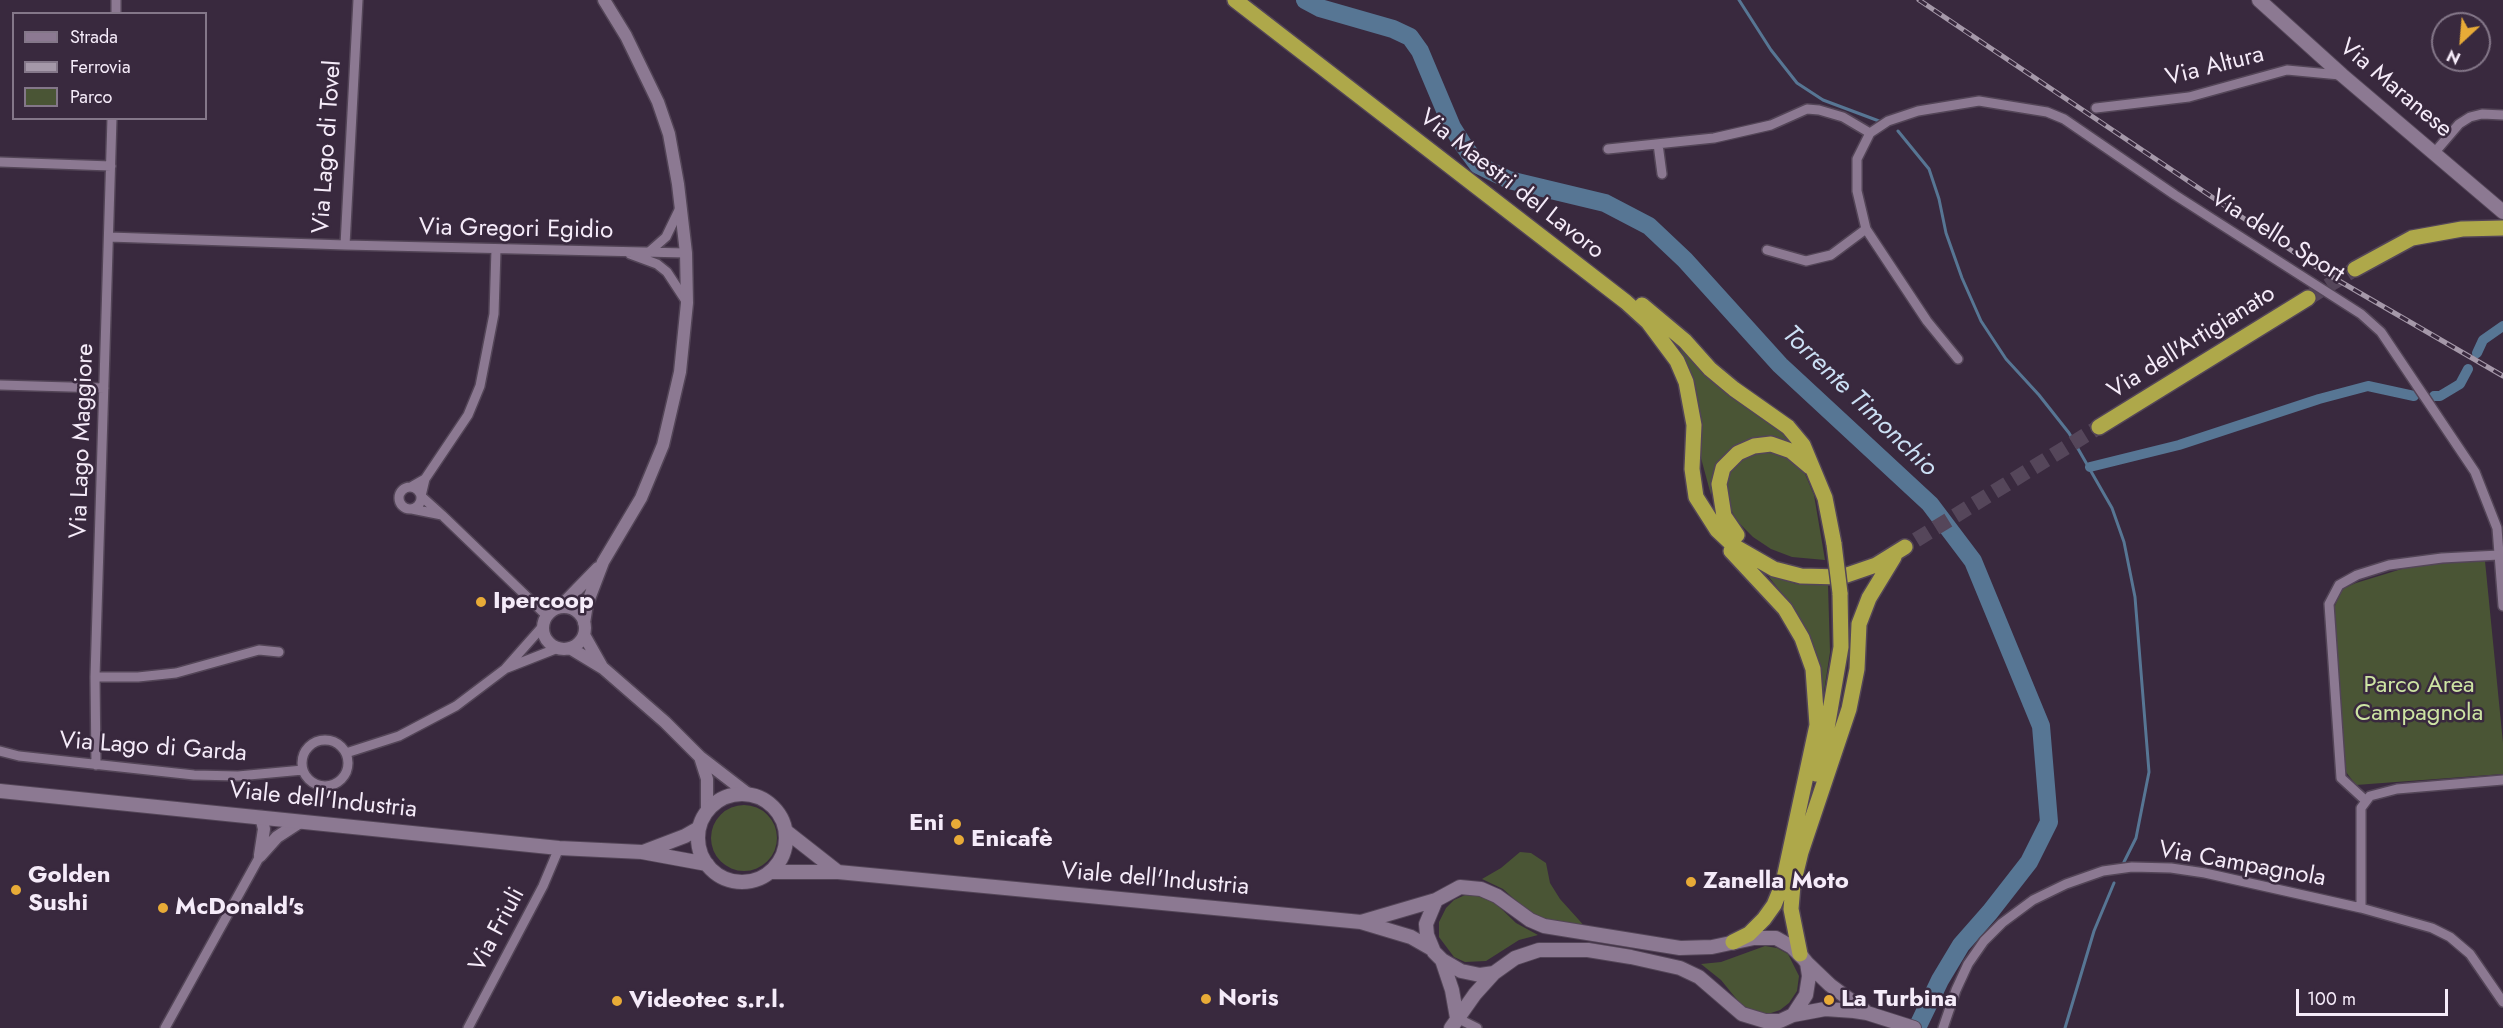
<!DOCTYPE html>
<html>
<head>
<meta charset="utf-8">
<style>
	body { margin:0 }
	#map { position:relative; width:2503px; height:1028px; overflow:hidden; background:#39293e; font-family:Jost,sans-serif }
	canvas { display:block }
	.legend { position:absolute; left:12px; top:12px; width:195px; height:108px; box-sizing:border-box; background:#39293e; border:2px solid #847789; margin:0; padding:8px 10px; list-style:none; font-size:18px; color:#f5ebf9 }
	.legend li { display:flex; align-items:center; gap:12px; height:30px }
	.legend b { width:30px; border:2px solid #847789 }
	.north { position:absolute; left:2431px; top:12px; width:60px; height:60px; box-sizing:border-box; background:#39293e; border:2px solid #847789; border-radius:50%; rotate:206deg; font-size:16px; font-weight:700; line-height:24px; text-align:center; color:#f5ebf9 }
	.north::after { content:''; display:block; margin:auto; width:21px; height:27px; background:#e8ab37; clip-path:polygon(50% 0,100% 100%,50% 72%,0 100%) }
	.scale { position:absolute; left:2296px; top:989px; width:152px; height:27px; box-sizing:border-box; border:3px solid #f5ebf9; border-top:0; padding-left:8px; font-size:18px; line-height:21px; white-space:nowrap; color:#f5ebf9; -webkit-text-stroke:4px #39293e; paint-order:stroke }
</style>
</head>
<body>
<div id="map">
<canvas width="2503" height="1028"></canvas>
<ul class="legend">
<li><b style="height:8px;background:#8c7992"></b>Strada</li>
<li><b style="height:8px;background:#a598a9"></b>Ferrovia</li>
<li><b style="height:16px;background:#4a5535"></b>Parco</li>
</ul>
<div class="north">N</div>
<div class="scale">100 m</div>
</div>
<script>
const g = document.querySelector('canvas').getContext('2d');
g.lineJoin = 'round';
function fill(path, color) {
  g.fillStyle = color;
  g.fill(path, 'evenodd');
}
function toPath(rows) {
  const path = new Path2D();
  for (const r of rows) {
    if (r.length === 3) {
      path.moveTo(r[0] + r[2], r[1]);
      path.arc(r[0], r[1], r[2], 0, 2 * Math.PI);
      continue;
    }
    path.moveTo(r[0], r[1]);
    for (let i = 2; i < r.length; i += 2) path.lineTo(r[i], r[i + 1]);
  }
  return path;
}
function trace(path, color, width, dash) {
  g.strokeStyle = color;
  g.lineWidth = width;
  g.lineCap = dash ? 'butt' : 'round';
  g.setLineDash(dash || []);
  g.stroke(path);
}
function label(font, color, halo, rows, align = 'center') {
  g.font = font + ' Jost,sans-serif';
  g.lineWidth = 5;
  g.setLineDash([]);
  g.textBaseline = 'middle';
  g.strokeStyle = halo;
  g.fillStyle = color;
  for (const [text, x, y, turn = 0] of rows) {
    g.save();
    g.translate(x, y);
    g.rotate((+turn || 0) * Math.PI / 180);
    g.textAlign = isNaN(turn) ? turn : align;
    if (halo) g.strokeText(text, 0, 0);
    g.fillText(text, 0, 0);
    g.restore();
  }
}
const green = toPath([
	[1664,328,1772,420,1795,445,1768,438,1714,478,1711,495,1701,458,1700,416,1694,381,1679,347],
	[1759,450,1776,451,1794,460,1805,474,1814,495,1825,560,1792,557,1771,549,1753,537,1737,521,1728,504,1727,483,1732,468,1744,456],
	[2431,560,2485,561,2503,743,2503,774,2356,785,2346,772,2334,608,2342,589,2356,583],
	[1772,575,1796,584,1828,585,1830,652,1823,698,1794,609,1769,577],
	[744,838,33],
	[1520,852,1531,853,1546,863,1550,883,1560,899,1588,930,1556,925,1532,915,1503,889,1482,879,1501,868],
	[1480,894,1490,898,1516,923,1538,935,1519,940,1486,961,1465,962,1454,957,1439,937,1439,922,1446,908,1454,900,1465,895],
	[1765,946,1777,948,1788,954,1799,976,1797,991,1789,1003,1780,1010,1768,1014,1753,1013,1743,1007,1721,980,1701,964,1721,962]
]);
const stream = toPath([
	[1739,0,1771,50,1797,83,1823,100,1879,121],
	[1898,131,1929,169,1939,199,1946,233,1962,278,1981,321,2006,359,2039,395,2069,433,2112,508,2124,542,2135,597,2149,772,2136,838,2124,862],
	[2065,1028,2094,931,2114,883]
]);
const canal = toPath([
	[2477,353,2483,340,2503,326],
	[2434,396,2440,396,2460,384,2468,369],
	[2090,467,2179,445,2319,399,2368,386,2414,396]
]);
const river = toPath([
	[1305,0,1320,8,1393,29,1410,37,1420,51,1452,127,1464,146,1478,165,1509,180,1605,203,1649,226,1685,260,1780,365,1930,504,1973,561,2041,726,2049,822,2029,862,1990,912,1961,945,1940,980,1917,1028]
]);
const trunkTunnel = toPath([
	[2308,298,2355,269],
	[1916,540,2099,427]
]);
const minor = toPath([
	[116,14,116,0],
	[2096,108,2189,97,2287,70,2340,75],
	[1658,144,1662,174],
	[1608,149,1714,138,1771,125,1807,109,1819,110,1843,117,1870,133],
	[2435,152,2459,124,2470,117,2482,114,2503,115],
	[0,162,111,166],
	[109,237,345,245,358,0],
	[345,245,686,253],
	[1767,250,1806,261,1831,255,1866,229],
	[649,252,666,237,680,208],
	[630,254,657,264,667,272,686,301],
	[1958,359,1927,321,1866,229,1857,191,1857,159,1870,133,1888,121,1918,111,1979,101,2047,112,2064,119,2175,195,2361,314,2381,332,2475,472,2497,528,2503,606],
	[0,385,104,388],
	[425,479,468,415,480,386,494,314,496,249],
	[410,498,11],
	[411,487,425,479,421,496,442,515,412,509],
	[442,515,547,616],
	[507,668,558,648],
	[95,677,138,677,176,673,259,650,279,652],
	[325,763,23],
	[0,751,19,756,194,775,238,776,303,770],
	[346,753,399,736,456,706,505,669,543,626],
	[96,765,95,677,112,118],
	[2365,800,2341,778,2329,604,2339,585,2357,575,2389,565,2442,558,2499,555],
	[2361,908,2361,808,2370,796,2397,789,2503,780],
	[1457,1018,1477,1028],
	[165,1028,260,856],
	[468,1028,543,886,559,848],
	[1943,1028,1956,990,1968,964,1984,941,2002,923,2033,900,2066,884,2103,871,2132,867,2171,868,2205,873,2361,908,2432,928,2450,937,2470,954,2503,1002]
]);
const tertiary = toPath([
	[560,607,598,568],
	[564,628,21],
	[584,623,587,604,603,562,641,498,663,445,680,372,687,303,686,253,678,184,669,134,658,102,626,36,604,0],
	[584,635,602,667],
	[570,648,603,668,665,722,700,757,748,794],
	[700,757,707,779,707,811],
	[260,855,264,829,261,817],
	[260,856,277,837,300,822]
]);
const secondary = toPath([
	[2259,0,2342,75,2503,212],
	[0,791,559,848,642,852,707,864],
	[742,838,44],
	[787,832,838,872],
	[643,852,685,836,699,828],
	[770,872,838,872,1361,922,1411,937,1432,949],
	[1361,922,1436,900],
	[1442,960,1452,990,1457,1018],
	[1807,963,1830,985,1865,1011],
	[1793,1015,1825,1009,1854,1011,1867,1013,1914,1028],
	[1451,1028,1475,994,1494,973,1515,958,1539,950,1588,950,1631,957,1680,968,1699,977,1742,1014,1765,1021,1780,1021,1793,1015,1806,995,1809,976,1807,963,1803,958,1792,947,1776,938,1754,938,1712,947,1680,948,1544,926,1530,920,1497,896,1481,889,1460,887,1436,900,1426,924,1427,935,1434,952,1442,960,1461,971,1480,975,1494,973]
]);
const trunk = toPath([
	[1235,0,1626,302,1648,322,1677,361,1686,382,1694,425,1692,469,1696,497,1717,530,1734,546,1774,569,1801,576,1841,577,1876,565,1905,547],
	[2355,269,2412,238,2462,229,2503,228],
	[1642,305,1685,341,1710,369,1734,389,1788,427,1803,445,1825,498,1834,544],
	[2099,427,2308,298],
	[1737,535,1724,516,1719,484,1723,468,1738,453,1754,446,1771,444,1791,451,1810,467],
	[1731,551,1785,609,1802,638,1813,669,1817,725,1783,883,1774,905,1764,919,1749,934,1733,942],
	[1816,774,1825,740,1841,647,1840,593],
	[1800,954,1791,909,1793,885,1801,852,1849,709,1857,669,1859,624,1869,598,1894,557]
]);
const rail = toPath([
	[1919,0,2322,271,2503,376]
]);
const trunkBridge = toPath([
	[1834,544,1840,593]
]);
const markers = [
	[481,602,6,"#e8ab37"],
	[956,824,6,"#e8ab37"],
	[959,840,6,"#e8ab37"],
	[1691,882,6,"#e8ab37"],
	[16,890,6,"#e8ab37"],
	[163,908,6,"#e8ab37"],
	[1206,999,6,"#e8ab37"],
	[1829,1000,6,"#e8ab37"],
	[617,1001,6,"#e8ab37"]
];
const streetNames = [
	["Via Altura",2215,67,-14],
	["Via Maranese",2395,89,40],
	["Via Lago di Tovel",328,147,-86],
	["Via Maestri del Lavoro",1511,185,38],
	["Via Gregori Egidio",516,230,1],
	["Via dello Sport",2277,237,32],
	["Via dell'Artigianato",2192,343,-32],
	["Via Lago Maggiore",83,441,-88],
	["Via Lago di Garda",153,748,4],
	["Viale dell'Industria",323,801,6],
	["Via Campagnola",2242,865,10],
	["Viale dell'Industria",1155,880,5],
	["Via Friuli",498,930,-62]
];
const poiNames = [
	["Ipercoop",493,602],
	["Eni",944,824,"right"],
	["Enicafè",971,840],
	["Golden",28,876],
	["Sushi",28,904],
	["Zanella Moto",1703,882],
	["McDonald's",175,908],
	["Noris",1218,999],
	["La Turbina",1841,1000],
	["Videotec s.r.l.",629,1001]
];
const parkNames = [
	["Parco Area",2419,686],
	["Campagnola",2419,714]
];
const waterNames = [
	["Torrente Timonchio",1859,402,44]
];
fill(green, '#4a5535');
trace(stream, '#577694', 3);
trace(canal, '#577694', 10);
trace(river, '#577694', 18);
trace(trunkTunnel, '#55465a', 15, [15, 8]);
trace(minor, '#534557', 12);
trace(tertiary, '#534557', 15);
trace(secondary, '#534557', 16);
trace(trunk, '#534557', 18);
trace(minor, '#8c7992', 9);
trace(tertiary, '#8c7992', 12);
trace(secondary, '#8c7992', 14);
trace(trunk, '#aea84a', 15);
trace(rail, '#a598a9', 5);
trace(rail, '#39293e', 3, [9]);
trace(trunkBridge, '#534557', 18, []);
trace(trunkBridge, '#aea84a', 15);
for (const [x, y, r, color] of markers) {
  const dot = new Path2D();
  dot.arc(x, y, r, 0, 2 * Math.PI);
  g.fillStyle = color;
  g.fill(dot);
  trace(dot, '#39293e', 2);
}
label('24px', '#f5ebf9', '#39293e', streetNames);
label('bold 24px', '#f5ebf9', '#39293e', poiNames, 'left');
label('24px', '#cde4a3', '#39293e', parkNames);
label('italic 26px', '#cbdff4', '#39293e', waterNames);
</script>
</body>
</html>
